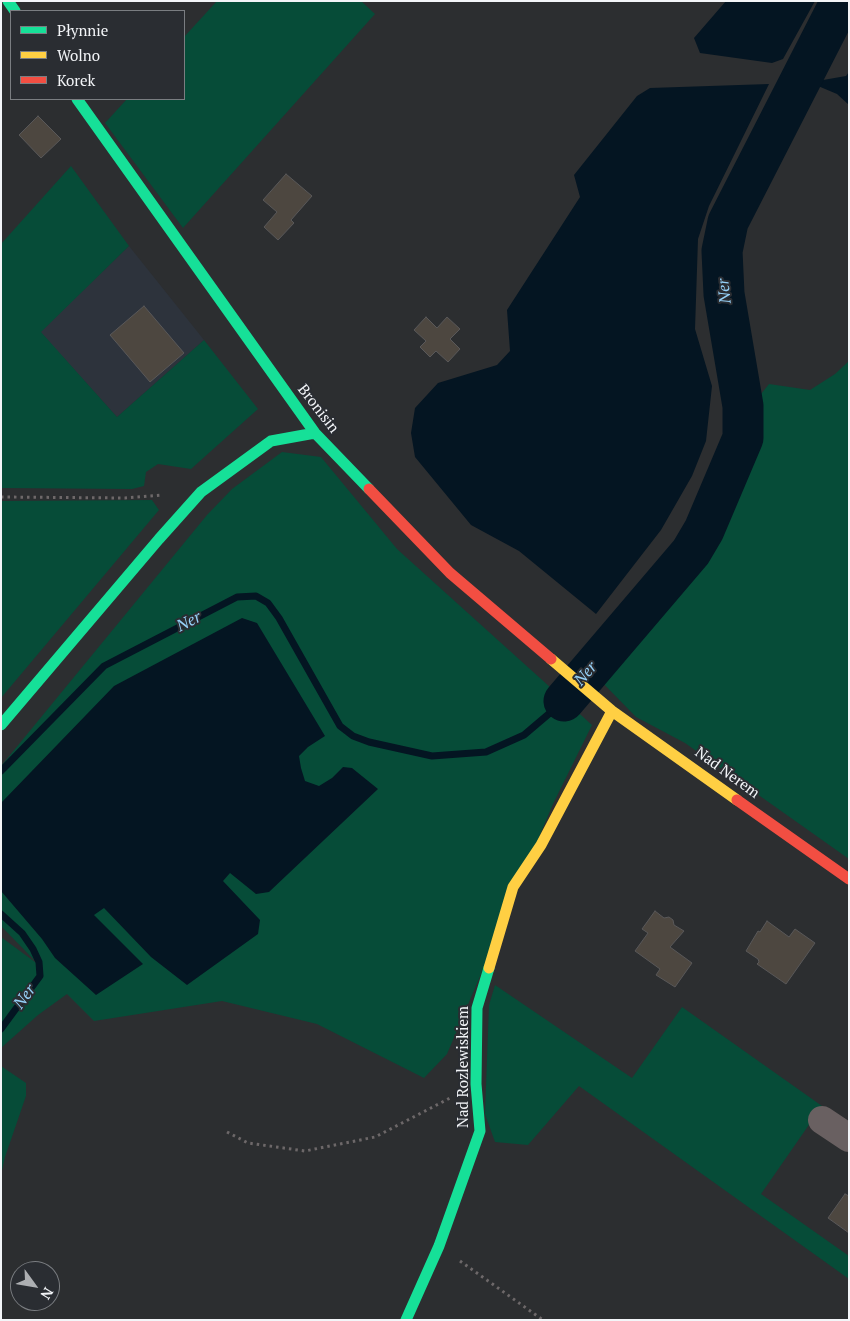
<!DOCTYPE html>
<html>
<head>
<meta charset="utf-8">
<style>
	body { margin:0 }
	#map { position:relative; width:850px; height:1321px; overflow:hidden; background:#2c2e30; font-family:"PT Serif",serif }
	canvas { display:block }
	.frame { position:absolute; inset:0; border:2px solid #f3f5f8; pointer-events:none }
	.legend { position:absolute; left:10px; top:10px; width:175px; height:90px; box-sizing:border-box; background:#2a2d32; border:1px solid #7a7d81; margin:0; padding:6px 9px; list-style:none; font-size:15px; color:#f3f5f8 }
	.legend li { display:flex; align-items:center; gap:10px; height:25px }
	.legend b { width:25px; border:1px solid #7a7d81 }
	.north { position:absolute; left:10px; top:1261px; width:50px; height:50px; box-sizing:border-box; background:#2a2d32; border:1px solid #7a7d81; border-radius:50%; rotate:122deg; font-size:14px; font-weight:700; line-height:20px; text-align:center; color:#f3f5f8 }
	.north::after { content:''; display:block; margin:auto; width:18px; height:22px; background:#adafb2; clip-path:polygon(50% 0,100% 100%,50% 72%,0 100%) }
</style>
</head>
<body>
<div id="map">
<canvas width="850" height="1321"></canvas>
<div class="frame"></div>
<ul class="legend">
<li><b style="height:6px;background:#16e098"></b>Płynnie</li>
<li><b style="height:6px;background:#ffcf43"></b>Wolno</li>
<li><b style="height:6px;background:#f24e42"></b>Korek</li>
</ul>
<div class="north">N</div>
</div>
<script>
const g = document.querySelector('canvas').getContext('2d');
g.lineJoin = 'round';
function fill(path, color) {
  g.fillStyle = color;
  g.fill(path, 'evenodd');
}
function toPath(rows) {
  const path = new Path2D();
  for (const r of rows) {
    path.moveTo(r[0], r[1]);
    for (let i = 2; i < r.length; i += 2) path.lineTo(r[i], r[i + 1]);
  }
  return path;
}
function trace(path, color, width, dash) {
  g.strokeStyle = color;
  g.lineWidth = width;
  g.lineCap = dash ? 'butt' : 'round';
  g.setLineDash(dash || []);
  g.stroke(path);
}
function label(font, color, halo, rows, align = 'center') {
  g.font = font + ' "PT Serif",serif';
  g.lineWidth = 4;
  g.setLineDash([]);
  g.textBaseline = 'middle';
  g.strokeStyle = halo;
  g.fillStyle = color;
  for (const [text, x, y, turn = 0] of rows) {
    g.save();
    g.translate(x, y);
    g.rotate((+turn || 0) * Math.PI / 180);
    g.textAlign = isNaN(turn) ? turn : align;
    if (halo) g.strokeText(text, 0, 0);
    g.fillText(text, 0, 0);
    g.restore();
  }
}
const built = toPath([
	[129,246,204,340,117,417,40,332]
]);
const green = toPath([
	[217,1,361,1,375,14,183,228,105,123,127,99,184,99,184,37],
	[71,166,129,246,41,332,117,417,204,340,258,409,191,469,158,464,146,472,144,486,132,489,1,488,1,244],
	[849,361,849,859,685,743,636,717,595,675,701,554,727,493,757,399,769,384,810,390,835,374],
	[282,452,321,457,397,549,592,725,553,804,447,1054,424,1078,317,1024,222,1001,94,1021,67,994,38,1015,1,1048,1,937,39,965,1,926,1,766,207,515,232,489],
	[152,500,159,510,1,698,1,501],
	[495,985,632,1078,682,1007,822,1106,761,1194,849,1256,849,1279,579,1086,528,1145,495,1142,485,1114,489,1005],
	[1,1066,26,1083,26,1096,5,1157,1,1175]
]);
const water = toPath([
	[726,1,815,1,783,59,772,63,700,53,694,38],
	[849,72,849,105,837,94,818,86,823,80,846,76],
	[769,84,709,206,698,239,695,329,712,386,706,441,692,476,661,530,596,614,519,551,471,525,415,457,411,433,415,408,438,383,497,365,510,351,507,310,580,197,574,175,637,96,650,88],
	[242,618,257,623,325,736,308,747,299,756,301,768,305,781,319,786,332,778,343,767,352,768,378,789,269,892,256,894,230,873,223,881,260,920,258,934,187,985,151,957,104,908,94,915,143,964,96,995,55,958,42,939,1,891,1,803,114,686]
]);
const stream = toPath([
	[1,771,104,666,237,597,256,596,268,603,279,618,340,726,353,736,369,742,432,756,486,752,524,735,564,701],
	[1,914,22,933,33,949,39,962,40,976,1,1029]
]);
const river = toPath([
	[564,701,691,552,704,530,743,438,743,406,724,294,722,251,728,222,841,1]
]);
const building = toPath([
	[38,116,61,139,41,158,19,135,38,116],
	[286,174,312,196,291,220,294,223,278,240,264,227,277,212,263,200,286,174],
	[144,306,184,353,150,382,110,335,144,306],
	[426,317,437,328,447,317,460,329,450,339,460,349,448,362,436,351,430,357,420,347,426,341,414,330,426,317],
	[655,911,664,918,669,917,673,920,674,925,684,931,670,947,692,963,675,987,656,975,660,969,635,951,648,933,642,929,655,911],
	[767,921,789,937,795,929,815,943,786,984,757,964,759,962,758,959,746,951,758,931,760,932,767,921],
	[845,1194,849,1196,849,1233,828,1218,845,1194]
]);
const path = toPath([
	[1,497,125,498,163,495],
	[227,1132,248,1143,305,1151,375,1137,452,1097],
	[460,1261,543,1320]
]);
const street = toPath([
	[822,1120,849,1138]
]);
const fast = toPath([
	[8,1,15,11],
	[77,99,315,433,369,489],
	[1,725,159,539,201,492,271,441,315,433],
	[406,1320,439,1246,480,1131,476,1084,477,1008,489,968]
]);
const slow = toPath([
	[551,659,612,711,737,800],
	[489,968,513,887,541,845,612,711]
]);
const jam = toPath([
	[369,489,450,573,551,659],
	[737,800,849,879]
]);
const streetNames = [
	["Bronisin",318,409,52],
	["Nad Nerem",727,773,36],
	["Nad Rozlewiskiem",464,1067,-90]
];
const waterNames = [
	["Ner",725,291,-96],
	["Ner",189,622,-27],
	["Ner",586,674,-49],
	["Ner",25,997,-54]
];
fill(built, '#2d333c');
fill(green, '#064c38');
fill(water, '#041522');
trace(stream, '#041522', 7);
trace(river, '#041522', 41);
fill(building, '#4d4740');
trace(building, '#595859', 1);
trace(path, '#6d6869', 3, [2.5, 4]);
trace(street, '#696061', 28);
trace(fast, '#16e098', 11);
trace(slow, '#ffcf43', 11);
trace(jam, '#f24e42', 11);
label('15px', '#f3f5f8', '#2a2d32', streetNames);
label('italic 16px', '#95d0f7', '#2a2d32', waterNames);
</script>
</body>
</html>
